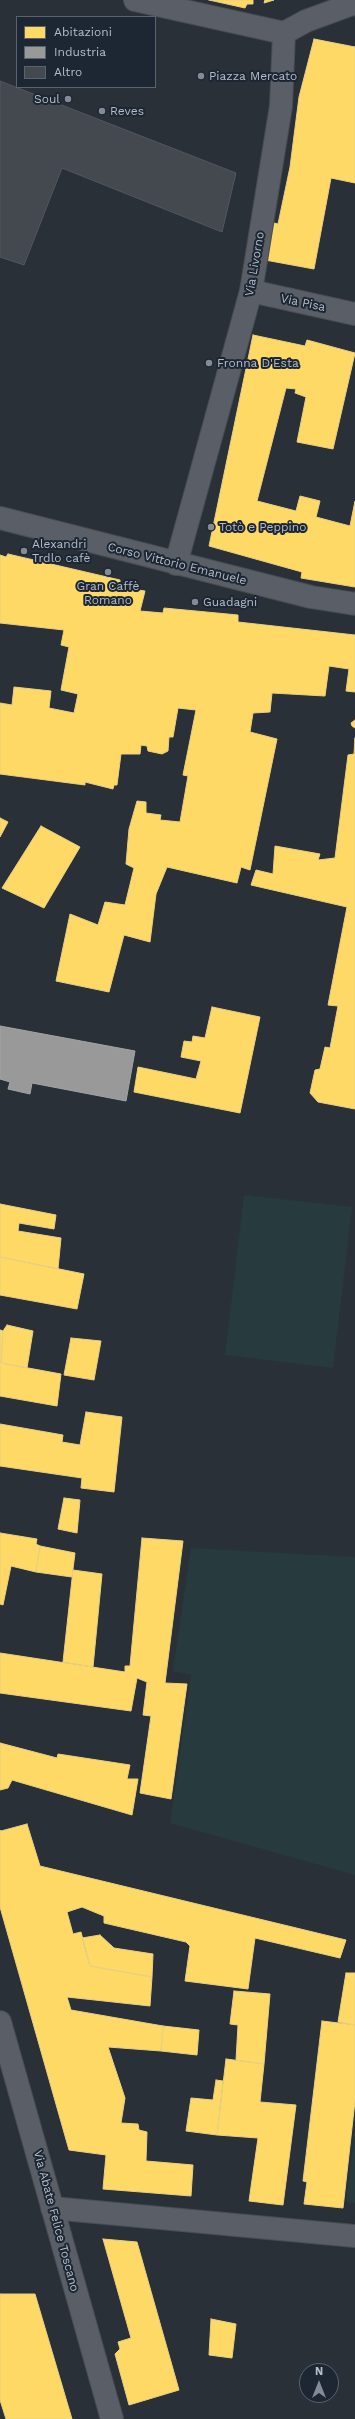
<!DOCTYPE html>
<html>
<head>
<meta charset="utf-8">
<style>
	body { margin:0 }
	#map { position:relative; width:355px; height:2419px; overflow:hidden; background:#2a3038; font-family:"Work Sans",sans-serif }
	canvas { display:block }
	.legend { position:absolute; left:16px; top:16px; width:140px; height:72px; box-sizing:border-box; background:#1d2633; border:1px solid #59626f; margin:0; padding:5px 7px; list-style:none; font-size:12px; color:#b4bcc9 }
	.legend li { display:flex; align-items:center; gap:8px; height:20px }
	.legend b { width:20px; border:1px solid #59626f }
	.north { position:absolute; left:299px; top:2363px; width:40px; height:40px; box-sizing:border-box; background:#1d2633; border:1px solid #59626f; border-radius:50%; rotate:0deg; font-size:11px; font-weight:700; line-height:16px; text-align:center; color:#b4bcc9 }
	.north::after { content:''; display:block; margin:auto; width:14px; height:18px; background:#848b96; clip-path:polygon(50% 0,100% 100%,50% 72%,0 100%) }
</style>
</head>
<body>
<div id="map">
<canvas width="355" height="2419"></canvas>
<ul class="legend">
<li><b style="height:11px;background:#ffd966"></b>Abitazioni</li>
<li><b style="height:11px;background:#999"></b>Industria</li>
<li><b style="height:11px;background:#444950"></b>Altro</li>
</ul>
<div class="north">N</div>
</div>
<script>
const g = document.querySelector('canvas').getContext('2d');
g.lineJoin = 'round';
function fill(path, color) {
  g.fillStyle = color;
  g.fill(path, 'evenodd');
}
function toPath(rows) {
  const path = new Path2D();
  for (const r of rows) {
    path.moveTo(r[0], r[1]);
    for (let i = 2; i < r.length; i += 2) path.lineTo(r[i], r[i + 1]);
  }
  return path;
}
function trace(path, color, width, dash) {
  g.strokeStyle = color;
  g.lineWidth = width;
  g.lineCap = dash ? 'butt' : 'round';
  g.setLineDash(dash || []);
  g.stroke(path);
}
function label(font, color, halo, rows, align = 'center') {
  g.font = font + ' "Work Sans",sans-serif';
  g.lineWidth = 4;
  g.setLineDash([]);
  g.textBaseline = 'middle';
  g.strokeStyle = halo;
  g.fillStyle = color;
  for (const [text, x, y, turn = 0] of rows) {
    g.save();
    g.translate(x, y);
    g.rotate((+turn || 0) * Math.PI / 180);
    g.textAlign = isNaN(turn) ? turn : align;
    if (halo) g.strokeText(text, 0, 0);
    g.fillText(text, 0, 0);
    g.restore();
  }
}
const green = toPath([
	[244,1195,352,1207,333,1368,225,1355],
	[191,1548,355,1557,355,1875,170,1823,191,1675,173,1671],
	[355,2128,355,2203,346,2202]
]);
const homes = toPath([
	[209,0,253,0,253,4,247,4,245,8,209,0],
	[265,0,274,0,264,3,265,0],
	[314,39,355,47,355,183,331,178,314,269,265,260,274,223,278,224,290,167,299,97,314,39],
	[253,335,305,346,307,340,355,353,333,449,297,442,306,397,295,393,296,389,286,388,257,501,296,511,300,496,320,501,316,517,350,526,355,501,355,587,301,578,302,572,209,546,253,335],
	[8,554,120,580,120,587,145,591,140,611,163,613,164,608,238,615,238,622,355,635,355,692,346,691,349,669,329,666,325,696,272,693,270,712,253,713,250,732,277,739,250,870,241,867,237,883,167,867,156,894,150,942,124,935,109,992,56,981,70,914,98,925,105,902,125,905,134,868,126,864,129,829,137,801,146,802,146,813,161,815,160,820,180,822,188,776,183,775,196,710,178,708,173,737,169,737,168,751,162,754,148,751,147,746,141,745,140,754,121,754,117,785,114,785,113,789,85,782,85,785,0,774,0,703,12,705,14,687,51,691,49,708,74,713,78,694,61,690,69,647,61,645,64,630,0,623,0,555,6,557,8,554],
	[355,720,355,728,352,726,351,723,355,720],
	[355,738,355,1109,318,1102,310,1093,315,1070,320,1069,325,1047,330,1048,338,1006,328,1005,347,907,251,885,256,870,273,874,275,846,320,854,318,860,335,858,348,755,354,754,355,738],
	[0,818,8,822,0,837,0,818],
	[41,826,80,847,44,908,2,888,41,826],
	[212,1007,260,1017,240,1113,134,1092,138,1067,196,1079,201,1061,181,1057,184,1041,192,1042,193,1036,205,1038,212,1007],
	[0,1204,56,1215,54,1229,19,1223,18,1231,61,1238,58,1269,0,1257,0,1204],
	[0,1257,84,1274,77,1309,0,1295,0,1257],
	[7,1325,33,1331,27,1368,1,1363,3,1331,7,1325],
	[0,1330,3,1331,1,1363,61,1374,57,1406,0,1396,0,1330],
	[71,1338,101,1341,94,1380,64,1375,71,1338],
	[86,1412,122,1417,114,1492,81,1488,82,1478,0,1466,0,1424,63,1435,62,1442,80,1445,86,1412],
	[64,1498,80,1500,77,1533,58,1529,64,1498],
	[0,1533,37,1539,36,1544,40,1546,36,1572,11,1566,3,1605,0,1604,0,1533],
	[142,1538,183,1541,165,1683,187,1684,171,1799,140,1793,151,1716,143,1715,147,1682,137,1678,131,1711,0,1693,0,1653,125,1672,125,1666,130,1666,142,1538],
	[40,1546,75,1553,72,1577,36,1572,40,1546],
	[73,1570,102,1574,93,1667,63,1662,73,1570],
	[0,1743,57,1758,58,1754,130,1765,127,1779,138,1779,132,1815,12,1780,8,1788,0,1790,0,1743],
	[27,1824,40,1866,346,1940,340,1958,255,1938,248,1989,185,1981,190,1946,186,1942,104,1923,104,1916,82,1907,67,1912,73,1934,81,1932,90,1966,152,1977,150,2006,67,1997,71,2010,163,2026,161,2051,108,2047,125,2098,121,2123,138,2124,139,2130,147,2132,146,2161,193,2165,191,2196,103,2189,106,2155,69,2150,0,1907,0,1830,1,1831,27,1824],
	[100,1935,114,1948,153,1954,152,1977,90,1966,82,1938,100,1935],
	[346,1973,355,1973,355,2025,338,2022,346,1973],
	[234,1991,270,1994,264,2064,236,2060,238,2025,230,2024,234,1991],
	[322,2021,355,2025,355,2101,343,2208,304,2204,307,2182,303,2181,322,2021],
	[163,2026,199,2030,197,2055,161,2051,163,2026],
	[226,2059,264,2064,260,2102,296,2105,283,2205,249,2201,258,2138,217,2135,226,2059],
	[216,2080,223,2081,217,2135,186,2131,191,2098,213,2100,216,2080],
	[103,2239,137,2242,179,2390,129,2405,115,2354,120,2349,118,2342,131,2338,103,2239],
	[0,2294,35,2294,72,2419,6,2419,0,2400,0,2294],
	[211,2319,236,2324,232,2358,209,2355,211,2319]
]);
const industry = toPath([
	[0,1026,135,1051,126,1101,32,1083,30,1094,8,1089,10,1082,0,1079,0,1026]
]);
const building = toPath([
	[0,81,236,173,222,232,62,168,24,265,0,257,0,81]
]);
const minor = toPath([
	[135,0,284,33],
	[251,291,355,314],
	[0,518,311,597,355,604],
	[176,564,251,291,281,106,284,33,306,21,355,3],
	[0,2022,112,2419],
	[52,2208,355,2236]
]);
const markers = [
	[201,76,4,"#848b96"],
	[68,99,4,"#848b96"],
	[102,111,4,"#848b96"],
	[209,363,4,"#848b96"],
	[211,527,4,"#848b96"],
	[24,551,4,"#848b96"],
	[108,572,4,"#848b96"],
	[195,602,4,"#848b96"]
];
const poiNames = [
	["Piazza Mercato",209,76],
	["Soul",60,99,"right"],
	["Reves",110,111],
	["Fronna D'Esta",217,363],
	["Totò e Peppino",219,527],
	["Alexandri",32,544],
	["Trdlo cafè",32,558],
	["Gran Caffè",108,586,"center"],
	["Romano",108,600,"center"],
	["Guadagni",203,602]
];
const streetNames = [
	["Via Livorno",255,264,-80],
	["Via Pisa",303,303,12],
	["Corso Vittorio Emanuele",177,564,14],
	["Via Abate Felice Toscano",56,2221,75]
];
fill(green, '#273a3e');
fill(homes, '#ffd966');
trace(homes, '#e8d084', 1);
fill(industry, '#999');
trace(industry, '#a1a4a7', 1);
fill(building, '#444950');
trace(building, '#52575f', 1);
trace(minor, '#484c53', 24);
trace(minor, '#5a5e66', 22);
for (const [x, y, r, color] of markers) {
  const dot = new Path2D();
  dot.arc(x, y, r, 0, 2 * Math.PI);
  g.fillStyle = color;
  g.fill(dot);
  trace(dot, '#1d2633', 1.5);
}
label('12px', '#b4bcc9', '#1d2633', poiNames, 'left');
label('12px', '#b4bcc9', '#1d2633', streetNames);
</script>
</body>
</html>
